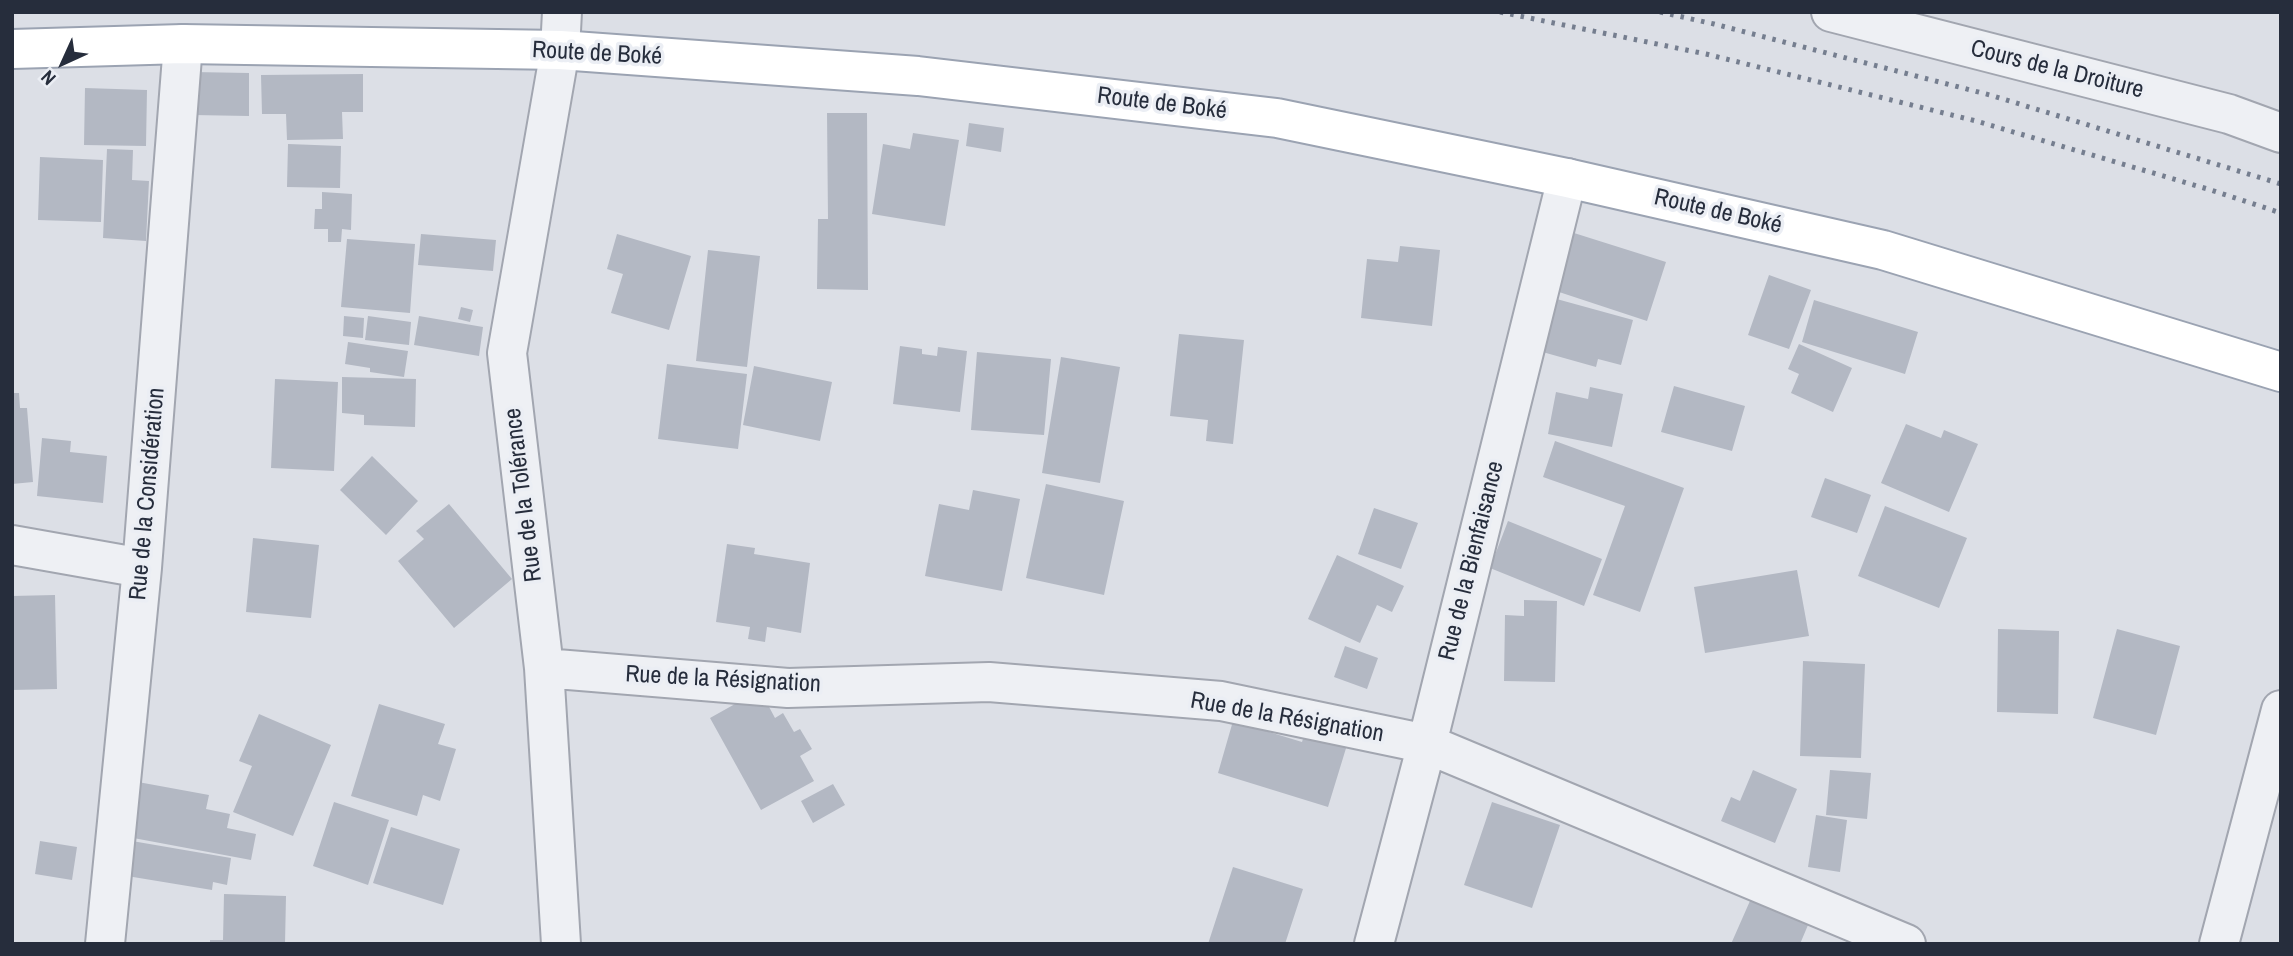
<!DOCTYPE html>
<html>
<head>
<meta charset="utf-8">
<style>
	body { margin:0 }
	#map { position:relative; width:2293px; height:956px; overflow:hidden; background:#dcdfe6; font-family:"Archivo Narrow",sans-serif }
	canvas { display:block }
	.frame { position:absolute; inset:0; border:14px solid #262d3c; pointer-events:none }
	.north { position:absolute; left:28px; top:28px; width:70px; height:70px; -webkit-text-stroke:5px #ebeef4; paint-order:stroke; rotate:225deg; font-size:19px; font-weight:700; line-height:28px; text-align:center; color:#262d3c }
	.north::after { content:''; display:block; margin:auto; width:24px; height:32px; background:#262d3c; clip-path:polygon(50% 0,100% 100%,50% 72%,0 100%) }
</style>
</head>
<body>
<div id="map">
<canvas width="2293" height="956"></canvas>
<div class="frame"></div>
<div class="north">N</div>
</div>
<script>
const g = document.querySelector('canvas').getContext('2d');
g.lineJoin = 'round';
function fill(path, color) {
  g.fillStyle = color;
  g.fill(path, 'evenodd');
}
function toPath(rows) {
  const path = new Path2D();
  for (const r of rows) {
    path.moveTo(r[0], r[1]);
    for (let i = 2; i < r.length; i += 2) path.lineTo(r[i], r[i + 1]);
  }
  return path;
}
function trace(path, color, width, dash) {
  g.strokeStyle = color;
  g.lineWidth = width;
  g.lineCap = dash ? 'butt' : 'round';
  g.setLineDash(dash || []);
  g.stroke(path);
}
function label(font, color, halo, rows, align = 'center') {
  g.font = font + ' "Archivo Narrow",sans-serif';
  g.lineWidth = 7;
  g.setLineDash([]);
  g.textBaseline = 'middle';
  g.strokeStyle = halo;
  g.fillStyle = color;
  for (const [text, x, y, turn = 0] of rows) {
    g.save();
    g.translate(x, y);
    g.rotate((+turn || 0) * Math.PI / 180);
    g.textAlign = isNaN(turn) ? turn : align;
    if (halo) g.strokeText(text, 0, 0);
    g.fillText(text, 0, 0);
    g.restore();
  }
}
const building = toPath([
	[193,72,249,73,249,116,193,115],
	[363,74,363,112,342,112,343,139,287,140,286,114,262,114,261,75],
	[85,88,147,90,146,146,84,145],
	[827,113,867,113,868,290,817,289,818,219,828,219],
	[969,123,1004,128,1001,152,966,146],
	[913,133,959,140,945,226,872,214,883,144,910,149],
	[288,144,341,146,340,188,287,187],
	[107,149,133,150,132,180,149,181,146,241,103,238],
	[40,157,103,160,101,222,38,220],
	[322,192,352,194,351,230,342,229,341,242,328,242,328,229,314,229,315,209,322,209],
	[1574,233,1666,262,1647,321,1556,291],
	[421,234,496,240,493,271,418,265],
	[617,234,691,256,669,330,611,313,623,274,607,269],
	[347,239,415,244,410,313,341,307],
	[1400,246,1440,250,1432,326,1361,318,1367,259,1398,262],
	[708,250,760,256,747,367,696,361],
	[1769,275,1811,290,1789,349,1748,335],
	[1553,298,1633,320,1621,365,1598,359,1596,367,1539,351],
	[1814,300,1918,332,1905,374,1802,342],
	[461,307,473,310,470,322,458,319],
	[344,316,364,318,363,338,343,336],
	[368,316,411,322,409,345,365,340],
	[419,316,483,327,479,356,414,345],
	[1179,334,1244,340,1233,444,1206,441,1208,420,1170,416],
	[348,342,408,351,404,377,370,372,370,368,345,364],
	[1799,344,1852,368,1833,412,1791,393,1799,374,1788,369],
	[900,346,922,349,922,354,937,356,938,347,967,351,960,412,893,404],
	[977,352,1051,359,1044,435,971,430],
	[1061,357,1120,367,1100,483,1042,473],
	[667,364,747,374,738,449,658,439],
	[754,366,832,382,820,441,743,425],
	[342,377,416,379,415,427,364,425,364,415,342,413],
	[275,379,338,382,334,471,271,468],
	[1674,386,1745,406,1732,451,1661,432],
	[1590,387,1623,394,1612,447,1548,434,1556,392,1588,399],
	[12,393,19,393,20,408,27,408,33,482,12,484],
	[1906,424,1941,438,1944,430,1978,444,1949,512,1881,483],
	[42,438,71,441,70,452,107,456,103,503,37,496],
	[1555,441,1684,488,1640,612,1593,595,1625,506,1543,477],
	[372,456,418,501,386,535,340,490],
	[1825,478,1871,495,1857,533,1811,517],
	[1046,484,1124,501,1104,595,1026,578],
	[973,490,1020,499,1002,591,925,576,939,504,969,510],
	[449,504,512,579,454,628,398,561,424,539,416,531],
	[1885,506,1967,538,1939,608,1858,576],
	[1374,508,1418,523,1401,569,1358,554],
	[1508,521,1602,559,1584,606,1490,568],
	[253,538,319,545,311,618,246,612],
	[727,544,755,548,754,554,810,563,801,633,767,627,765,642,748,639,750,627,716,622],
	[1337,555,1404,586,1392,612,1377,605,1360,643,1308,619],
	[1797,570,1809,636,1705,653,1694,587],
	[55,595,57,689,12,690,12,596],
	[1524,600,1557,601,1555,682,1504,681,1505,615,1524,616],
	[1998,629,2059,631,2058,714,1997,712],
	[2117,629,2180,646,2156,735,2093,718],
	[1345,646,1378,658,1367,689,1334,677],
	[1803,661,1865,664,1861,758,1800,756],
	[760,690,775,718,783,713,794,732,800,729,812,749,800,756,814,781,761,810,710,718],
	[379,704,445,724,438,744,456,749,440,801,423,795,417,816,351,796],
	[259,714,331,745,293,836,233,812,252,766,239,761],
	[1233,721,1302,742,1305,732,1347,745,1328,807,1218,773],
	[1753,770,1797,789,1775,843,1721,821,1731,797,1740,801],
	[1830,770,1871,773,1867,819,1826,815],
	[138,782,209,795,206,809,230,814,227,828,256,834,251,860,128,837],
	[833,784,845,805,813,823,801,801],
	[334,802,389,820,368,885,313,866],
	[1492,802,1560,825,1532,908,1464,885],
	[1816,815,1847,820,1840,872,1808,867],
	[391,827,460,849,443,905,373,883],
	[40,841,77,847,72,880,35,874],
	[132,841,231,858,227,885,213,882,212,890,127,876],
	[1233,867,1303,889,1285,944,1208,944],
	[1757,885,1797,903,1791,917,1808,925,1800,944,1731,944],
	[224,894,286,896,285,944,210,944,210,940,223,940]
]);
const minor = toPath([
	[1831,12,2229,114,2281,133],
	[12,545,142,568],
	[544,668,788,688,989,682,1221,701,1427,744,1906,944],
	[105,944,142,568,183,44],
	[561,944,544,668,507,353,560,50,562,12],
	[1374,944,1427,744,1567,178],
	[2219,944,2281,710]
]);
const major = toPath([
	[12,49,183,44,560,50,918,76,1277,118,1567,178,1883,250,2281,372]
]);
const rail = toPath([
	[1500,12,1706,54,1976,121,2211,190,2281,213],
	[1660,12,1714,24,1990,95,2281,184]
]);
const streetNames = [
	["Route de Boké",597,54,3],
	["Cours de la Droiture",2057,70,14],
	["Route de Boké",1162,104,7],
	["Route de Boké",1718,212,13],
	["Rue de la Considération",148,494,-85],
	["Rue de la Tolérance",524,495,-97],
	["Rue de la Bienfaisance",1472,561,-76],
	["Rue de la Résignation",723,680,3],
	["Rue de la Résignation",1287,718,10]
];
fill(building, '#b3b8c3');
trace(minor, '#a2a6b0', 42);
trace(major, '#9ba3b2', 42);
trace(minor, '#eef0f4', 38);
trace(major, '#fff', 38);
trace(rail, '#757e8f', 5, [3.5, 7]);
label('24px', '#262d3c', '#ebeef4', streetNames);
</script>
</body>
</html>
